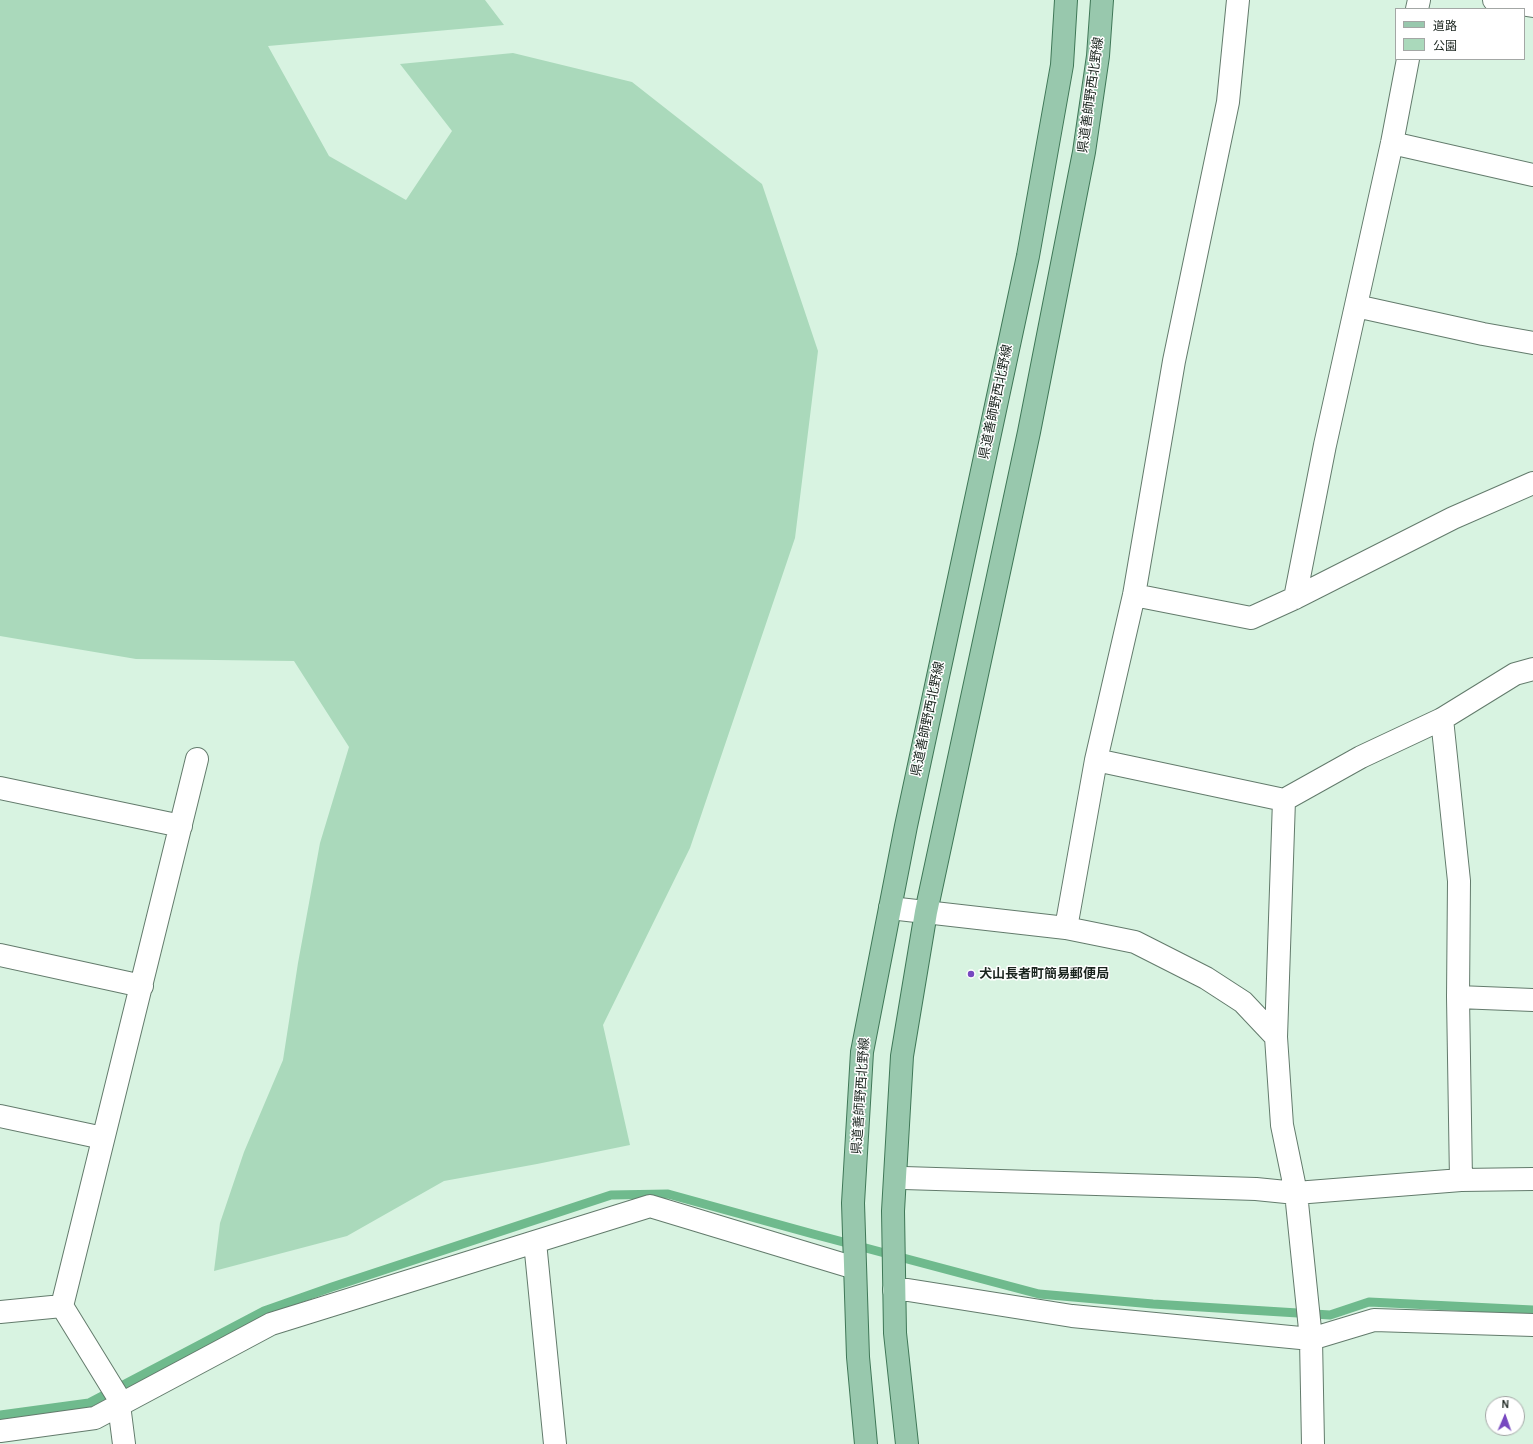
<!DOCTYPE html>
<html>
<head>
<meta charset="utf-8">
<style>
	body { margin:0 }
	#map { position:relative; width:1533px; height:1444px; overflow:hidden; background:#d8f3e1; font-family:Karla,"Noto Sans JP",sans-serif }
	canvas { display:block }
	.legend { position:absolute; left:1395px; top:8px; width:130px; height:52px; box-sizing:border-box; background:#fff; border:1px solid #a3a7a5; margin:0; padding:5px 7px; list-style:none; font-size:12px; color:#1a241e }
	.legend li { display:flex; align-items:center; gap:8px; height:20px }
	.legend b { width:20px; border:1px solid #a3a7a5 }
	.north { position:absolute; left:1485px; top:1396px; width:40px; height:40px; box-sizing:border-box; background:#fff; border:1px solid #a3a7a5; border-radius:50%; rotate:2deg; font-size:11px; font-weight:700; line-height:16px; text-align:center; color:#1a241e }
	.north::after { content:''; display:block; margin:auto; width:14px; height:18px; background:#7748c0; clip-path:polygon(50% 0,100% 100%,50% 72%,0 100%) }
</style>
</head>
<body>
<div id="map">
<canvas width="1533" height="1444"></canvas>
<ul class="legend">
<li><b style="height:5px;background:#98c8ad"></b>道路</li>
<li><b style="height:11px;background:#aad9bb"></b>公園</li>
</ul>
<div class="north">N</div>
</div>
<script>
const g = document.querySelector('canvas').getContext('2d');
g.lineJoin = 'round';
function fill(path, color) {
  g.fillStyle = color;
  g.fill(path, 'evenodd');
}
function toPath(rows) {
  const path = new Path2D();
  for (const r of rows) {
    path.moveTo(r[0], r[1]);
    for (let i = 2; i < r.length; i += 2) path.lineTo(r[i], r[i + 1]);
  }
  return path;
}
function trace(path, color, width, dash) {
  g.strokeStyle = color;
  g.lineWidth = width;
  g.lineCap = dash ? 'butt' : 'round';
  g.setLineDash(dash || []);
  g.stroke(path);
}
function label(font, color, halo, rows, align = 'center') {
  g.font = font + ' Karla,"Noto Sans JP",sans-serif';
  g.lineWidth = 3;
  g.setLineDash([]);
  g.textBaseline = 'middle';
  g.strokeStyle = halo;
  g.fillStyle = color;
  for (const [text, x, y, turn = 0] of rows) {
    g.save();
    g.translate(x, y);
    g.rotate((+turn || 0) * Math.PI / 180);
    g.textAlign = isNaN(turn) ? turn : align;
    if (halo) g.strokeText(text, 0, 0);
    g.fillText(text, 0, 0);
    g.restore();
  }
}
const green = toPath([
	[0,0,485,0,504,25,268,46,329,156,406,200,452,131,400,64,513,53,632,82,762,184,818,351,795,538,690,848,603,1025,630,1145,537,1164,444,1181,347,1236,214,1271,220,1223,244,1152,283,1060,298,963,320,843,349,747,294,661,136,659,0,636]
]);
const stream = toPath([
	[0,1415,89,1403,264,1311,332,1287,611,1195,668,1194,813,1234,1039,1294,1153,1304,1330,1315,1369,1302,1533,1310]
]);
const minor = toPath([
	[1494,0,1533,6],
	[1417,9,1419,0],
	[1392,143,1533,175],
	[1356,306,1483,334,1533,343],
	[1134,595,1251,618,1295,598,1453,518,1533,483],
	[1295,598,1325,445,1392,143,1408,59],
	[1442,719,1459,881,1458,997,1461,1180],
	[1096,760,1284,800,1361,757,1442,719,1515,674,1533,669],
	[0,788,181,826],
	[1284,800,1276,1037,1282,1125,1296,1193,1311,1339,1313,1444],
	[890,908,1066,928,1135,942,1206,978,1243,1002,1276,1037],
	[1066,928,1096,760,1134,595,1174,361,1228,102,1238,0],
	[0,955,142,986],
	[1458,997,1533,1000],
	[0,1116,103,1138],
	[904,1178,1256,1189,1296,1193,1461,1180,1533,1179],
	[535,1242,555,1444],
	[894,1290,908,1290,1072,1316,1311,1339,1374,1320,1533,1325],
	[0,1312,62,1306],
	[0,1431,95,1418,271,1324,650,1206,855,1268],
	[124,1444,118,1397,62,1306,197,759]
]);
const major = toPath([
	[866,1444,858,1357,853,1203,862,1052,906,826,1028,256,1062,65,1066,0],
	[907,1444,895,1333,893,1211,902,1056,926,912,1029,432,1084,152,1098,56,1102,0]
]);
const markers = [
	[971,974,4,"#7748c0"]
];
const streetNames = [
	["県道善師野西北野線",1091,95,-82],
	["県道善師野西北野線",996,402,-78],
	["県道善師野西北野線",928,719,-78],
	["県道善師野西北野線",861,1096,-86]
];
const poiNames = [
	["犬山長者町簡易郵便局",979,974]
];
fill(green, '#aad9bb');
trace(stream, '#6fba8d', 9);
trace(minor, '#637b6c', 24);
trace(major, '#3f7757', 24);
trace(minor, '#fff', 22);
trace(major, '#98c8ad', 22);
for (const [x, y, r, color] of markers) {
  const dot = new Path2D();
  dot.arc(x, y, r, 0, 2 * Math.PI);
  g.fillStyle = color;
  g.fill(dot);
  trace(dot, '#fff', 1.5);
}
label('13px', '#1a241e', '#fff', streetNames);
label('bold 13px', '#1a241e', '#fff', poiNames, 'left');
</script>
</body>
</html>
